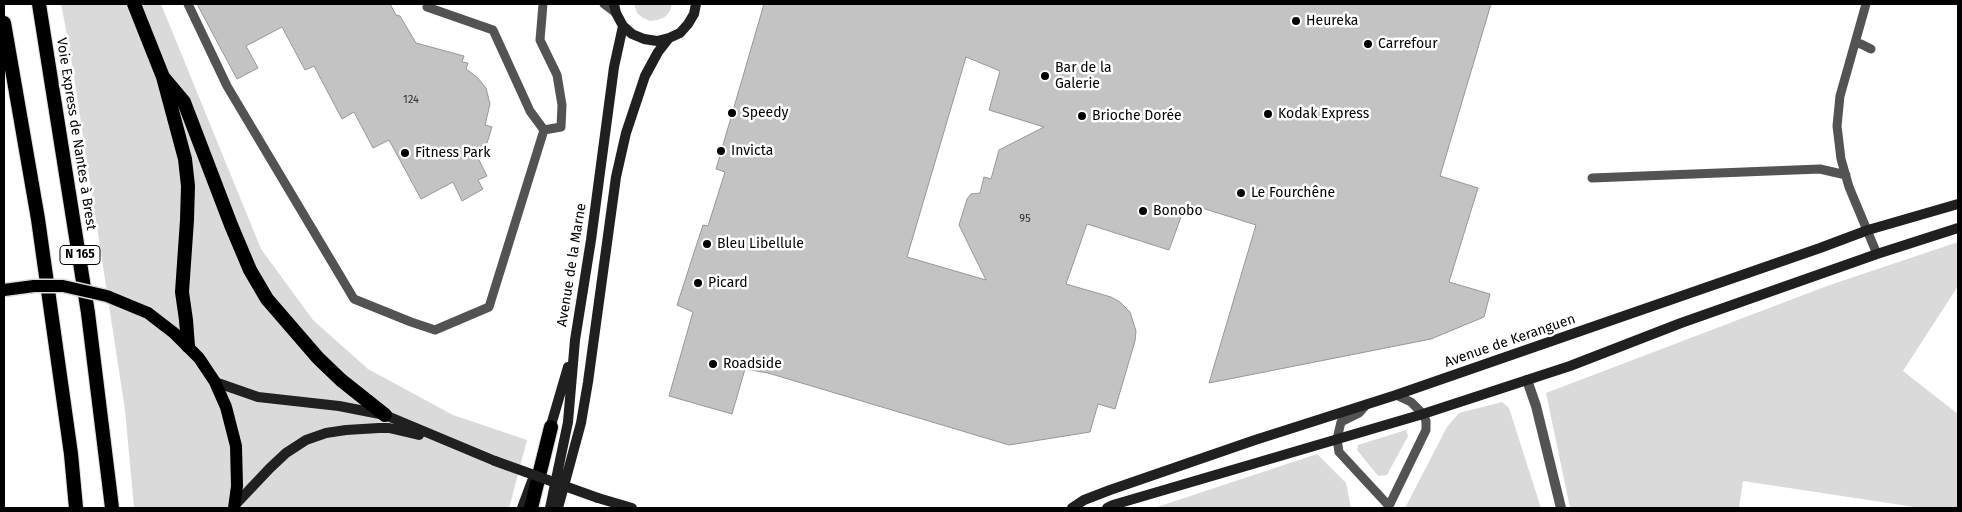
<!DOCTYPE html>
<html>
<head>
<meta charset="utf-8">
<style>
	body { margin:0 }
	#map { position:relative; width:1962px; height:512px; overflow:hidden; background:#fff; font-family:"Fira Sans",sans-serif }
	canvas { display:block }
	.frame { position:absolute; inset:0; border:5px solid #000; pointer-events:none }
</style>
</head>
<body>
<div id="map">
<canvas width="1962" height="512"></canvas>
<div class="frame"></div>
</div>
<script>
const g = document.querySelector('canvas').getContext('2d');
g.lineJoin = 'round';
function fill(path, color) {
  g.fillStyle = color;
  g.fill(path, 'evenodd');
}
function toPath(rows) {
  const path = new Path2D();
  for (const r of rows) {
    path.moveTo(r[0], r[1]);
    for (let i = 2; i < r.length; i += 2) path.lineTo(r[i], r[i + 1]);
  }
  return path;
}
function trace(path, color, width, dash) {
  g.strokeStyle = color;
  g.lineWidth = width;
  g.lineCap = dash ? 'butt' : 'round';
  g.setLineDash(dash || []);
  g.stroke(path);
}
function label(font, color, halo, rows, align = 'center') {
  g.font = font + ' "Fira Sans",sans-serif';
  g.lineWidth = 5;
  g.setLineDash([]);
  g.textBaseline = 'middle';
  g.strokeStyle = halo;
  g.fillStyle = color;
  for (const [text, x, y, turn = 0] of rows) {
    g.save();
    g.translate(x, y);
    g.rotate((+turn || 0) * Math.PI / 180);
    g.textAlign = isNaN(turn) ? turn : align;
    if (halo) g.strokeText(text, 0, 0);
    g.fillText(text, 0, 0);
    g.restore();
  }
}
const green = toPath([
	[61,4,161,4,261,249,313,320,368,369,453,415,527,440,509,508,134,508,125,410,70,51],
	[634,4,672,4,670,11,665,17,657,20,650,21,643,18,637,13],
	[1958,242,1958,286,1903,371,1958,414,1958,508,1921,508,1743,481,1739,508,1570,508,1546,393,1827,286],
	[1502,402,1509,408,1541,508,1405,508,1447,427,1459,413],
	[1406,430,1408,436,1387,475,1378,476,1357,450,1358,445],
	[1317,454,1346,483,1351,508,1154,508]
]);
const building = toPath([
	[197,4,390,4,396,15,400,16,416,43,464,56,462,62,468,63,466,69,477,77,486,88,490,104,485,125,492,127,487,143,474,150,487,176,478,180,483,189,462,201,453,182,421,199,389,140,373,148,354,112,342,119,314,66,305,70,282,27,246,46,258,68,237,79,197,4],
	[764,4,1491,4,1440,176,1478,188,1449,282,1490,294,1484,317,1431,339,1209,383,1256,225,1186,203,1169,250,1087,224,1066,284,1111,297,1120,302,1130,312,1136,331,1135,341,1115,409,1098,404,1090,432,1009,445,768,373,745,369,732,414,669,396,693,312,677,305,703,225,708,226,725,172,716,169,764,4],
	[966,57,1000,71,989,110,1044,127,999,150,991,179,984,177,980,193,971,194,967,199,959,225,986,280,907,257,966,57]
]);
const service = toPath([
	[188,4,227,86,354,299,411,322,435,330,489,307,544,130],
	[428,4,427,7,493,30,530,111,544,130,561,127,562,105,557,75,540,40,543,4],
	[604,4,616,13],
	[1866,4,1840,96,1837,126,1841,159,1849,187,1877,254],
	[1855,43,1861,44,1871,49],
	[1592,178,1820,169,1846,175],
	[1367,404,1359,413,1341,422,1337,439,1339,452,1389,506],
	[1388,508,1426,430,1426,421,1423,414,1411,402,1396,395]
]);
const minor = toPath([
	[1527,380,1536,406,1561,508]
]);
const secondary = toPath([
	[614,4,616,13,623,26,632,34,644,39,657,41,669,38,680,33,688,24,694,14,696,4],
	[215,382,258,397,339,406,385,415,495,461],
	[549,432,568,367],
	[598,498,632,508],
	[234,506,270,468,286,453,306,440,326,433,346,430,379,428,389,428,419,435],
	[522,508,532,481],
	[550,508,568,422,575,340,591,240,614,67,623,26],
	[558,508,581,423,588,382,616,177,626,133,645,76,658,52,669,38],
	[1072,508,1084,500,1110,490,1255,440,1396,395,1820,248,1868,230,1958,204],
	[1107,508,1113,505,1423,414,1570,366,1681,323,1877,254,1958,228]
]);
const primary = toPath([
	[148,313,174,333,199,358,215,382,226,407,236,446,237,486,234,508]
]);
const trunk = toPath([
	[39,4,88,313,112,508],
	[134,4,163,77,185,159,188,186,187,220,182,292,186,320,188,346],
	[4,23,38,219,71,454,76,508],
	[163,77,184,102,231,225,250,270,267,299,318,358,341,380,385,415],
	[531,508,551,427]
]);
const secondaryBridge = toPath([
	[495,461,598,498]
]);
const primaryBridge = toPath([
	[4,290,34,286,63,286,107,296,148,313]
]);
const markers = [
	[1296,21,5,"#000"],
	[1368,44,5,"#000"],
	[1045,76,5,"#000"],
	[732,113,5,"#000"],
	[1268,114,5,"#000"],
	[1082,116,5,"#000"],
	[721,151,5,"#000"],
	[405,153,5,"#000"],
	[1241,193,5,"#000"],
	[1143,211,5,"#000"],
	[707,244,5,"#000"],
	[698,283,5,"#000"],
	[713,364,5,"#000"]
];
const numberNames = [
	["124",411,100],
	["95",1025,219]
];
const shields = [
	[80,255,40]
];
const shieldNames = [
	["N 165",80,255]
];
const poiNames = [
	["Heureka",1306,21],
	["Carrefour",1378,44],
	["Bar de la",1055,68],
	["Galerie",1055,84],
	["Speedy",742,113],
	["Kodak Express",1278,114],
	["Brioche Dorée",1092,116],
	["Invicta",731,151],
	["Fitness Park",415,153],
	["Le Fourchêne",1251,193],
	["Bonobo",1153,211],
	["Bleu Libellule",717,244],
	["Picard",708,283],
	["Roadside",723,364]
];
const streetNames = [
	["Voie Express de Nantes à Brest",76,134,81],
	["Avenue de la Marne",572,265,-81],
	["Avenue de Keranguen",1510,341,-19]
];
fill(green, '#dadada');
fill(building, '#c3c3c3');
trace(building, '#979797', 1);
trace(primary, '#dbdbdb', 15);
trace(trunk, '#dbdbdb', 16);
trace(service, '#535353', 9);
trace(minor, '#535353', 10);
trace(secondary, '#202020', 10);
trace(primary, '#000', 12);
trace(trunk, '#000', 14);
trace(primaryBridge, '#dbdbdb', 15, []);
trace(secondaryBridge, '#202020', 10);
trace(primaryBridge, '#000', 12);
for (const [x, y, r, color] of markers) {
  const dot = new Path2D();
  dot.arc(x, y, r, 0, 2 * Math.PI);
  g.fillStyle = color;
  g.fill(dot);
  trace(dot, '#fff', 2);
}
label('11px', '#313131', null, numberNames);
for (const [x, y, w] of shields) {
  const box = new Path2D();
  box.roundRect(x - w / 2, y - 9.5, w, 19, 4);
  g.fillStyle = '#fff';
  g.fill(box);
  trace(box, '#000', 1);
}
label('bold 12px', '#000', null, shieldNames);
label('14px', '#000', '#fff', poiNames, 'left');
label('14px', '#000', '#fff', streetNames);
</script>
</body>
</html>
